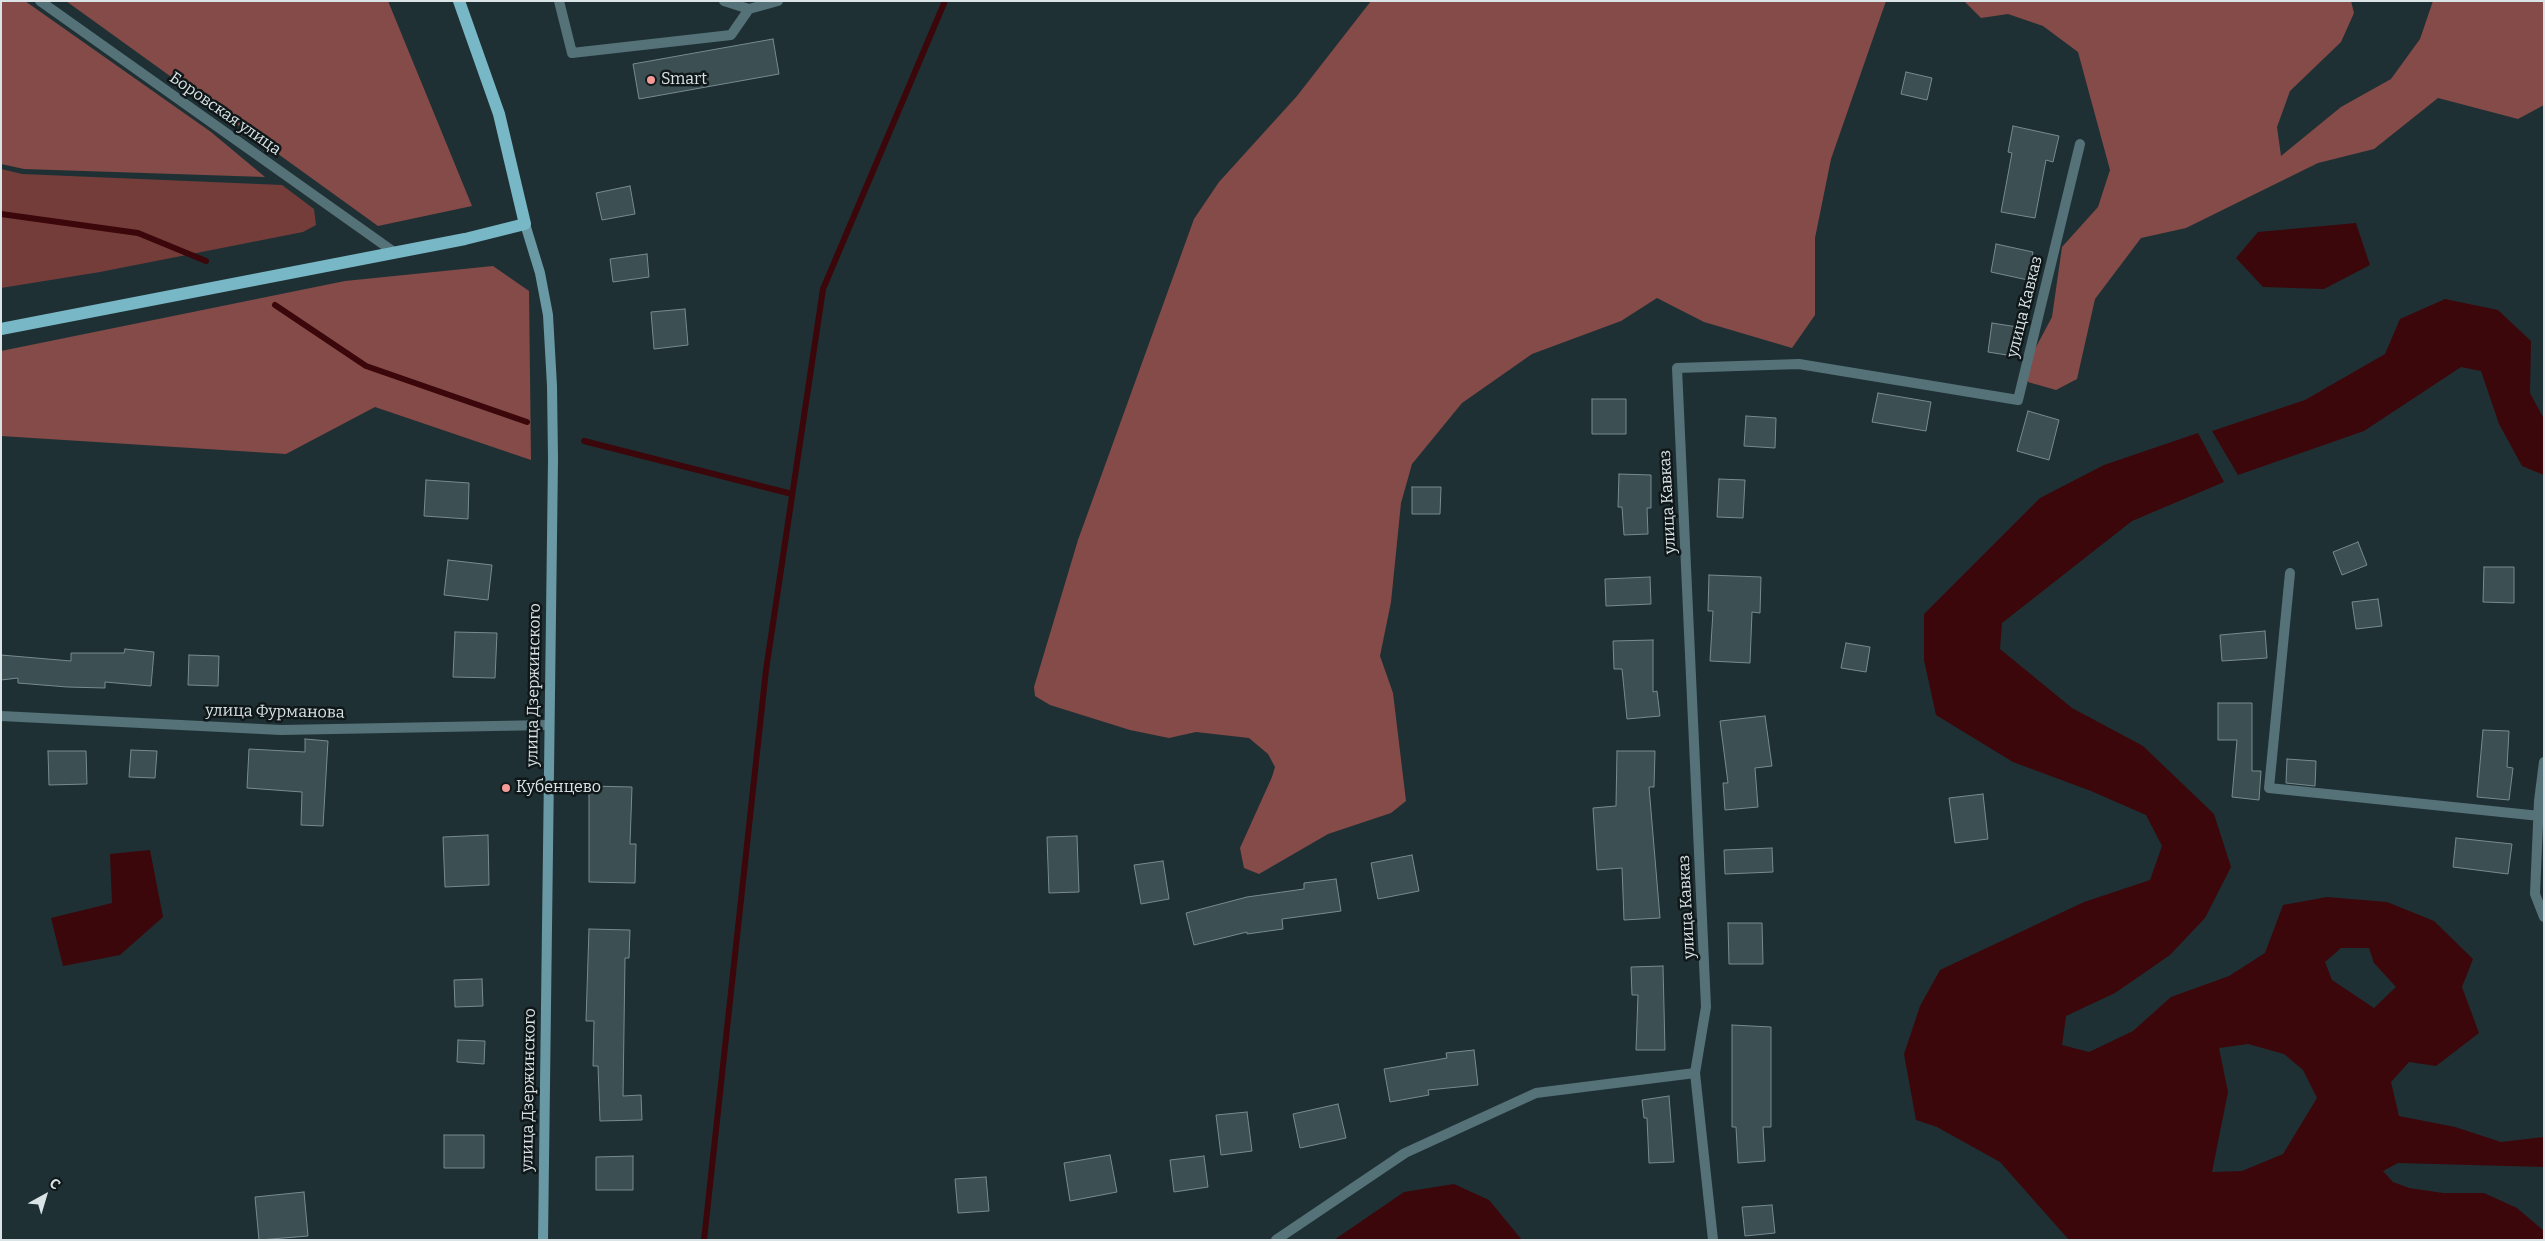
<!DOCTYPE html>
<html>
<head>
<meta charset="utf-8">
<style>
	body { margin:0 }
	#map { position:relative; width:2545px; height:1241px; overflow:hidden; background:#1f3034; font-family:Bitter,serif }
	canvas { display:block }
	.frame { position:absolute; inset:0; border:2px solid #dae4e7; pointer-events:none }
	.north { position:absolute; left:20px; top:1171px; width:50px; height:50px; -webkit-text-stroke:4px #0f1719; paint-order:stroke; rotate:39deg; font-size:14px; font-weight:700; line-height:20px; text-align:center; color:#dae4e7 }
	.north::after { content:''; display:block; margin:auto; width:18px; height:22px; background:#dae4e7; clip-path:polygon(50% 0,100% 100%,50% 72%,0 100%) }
</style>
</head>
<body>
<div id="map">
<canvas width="2545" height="1241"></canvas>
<div class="frame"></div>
<div class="north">С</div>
</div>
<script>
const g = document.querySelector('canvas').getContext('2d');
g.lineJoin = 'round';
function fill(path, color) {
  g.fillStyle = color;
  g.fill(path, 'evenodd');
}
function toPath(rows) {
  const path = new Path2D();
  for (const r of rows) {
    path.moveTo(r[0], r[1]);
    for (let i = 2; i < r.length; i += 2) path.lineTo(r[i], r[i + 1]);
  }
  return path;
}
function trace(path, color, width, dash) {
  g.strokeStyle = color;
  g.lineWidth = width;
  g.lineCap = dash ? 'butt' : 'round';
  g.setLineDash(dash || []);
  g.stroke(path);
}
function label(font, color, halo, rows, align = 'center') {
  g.font = font + ' Bitter,serif';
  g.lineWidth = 5;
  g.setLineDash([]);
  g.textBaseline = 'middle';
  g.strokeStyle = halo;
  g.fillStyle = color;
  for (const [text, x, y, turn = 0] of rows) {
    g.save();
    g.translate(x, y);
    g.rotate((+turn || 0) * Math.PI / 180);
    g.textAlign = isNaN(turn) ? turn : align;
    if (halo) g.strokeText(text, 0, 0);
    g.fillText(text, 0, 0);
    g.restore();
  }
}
const green = toPath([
	[1,169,22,174,282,185,314,209,316,225,303,232,100,272,1,288]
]);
const forest = toPath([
	[1,1,25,1,211,132,265,177,24,169,1,164],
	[66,1,388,1,472,206,378,226],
	[1371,1,1886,1,1831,159,1815,238,1815,315,1792,348,1704,322,1657,298,1621,321,1532,354,1462,403,1412,464,1401,503,1391,602,1380,656,1393,693,1406,801,1391,813,1328,834,1259,874,1244,868,1240,848,1272,777,1275,767,1268,754,1249,738,1196,732,1169,738,1130,730,1050,705,1035,696,1034,687,1078,540,1194,219,1219,182,1297,96],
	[1964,1,2351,1,2354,13,2341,42,2290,91,2277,127,2281,156,2341,107,2391,79,2420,39,2433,1,2544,1,2544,105,2518,119,2438,98,2374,149,2318,163,2186,228,2141,238,2095,299,2077,379,2056,390,2028,382,2027,364,2052,317,2062,247,2098,207,2110,170,2078,52,2043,26,2008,14,1981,18],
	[493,266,529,291,531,460,375,407,286,454,1,436,1,351,345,281]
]);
const water = toPath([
	[2356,223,2370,265,2324,289,2263,287,2236,258,2258,232],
	[2445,299,2498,310,2531,341,2530,393,2544,419,2544,475,2522,466,2499,424,2481,371,2461,367,2364,431,2238,475,2212,431,2305,400,2385,354,2400,319],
	[2198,433,2224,482,2132,521,2002,623,2000,649,2072,708,2143,746,2214,814,2231,867,2205,918,2170,955,2115,993,2066,1016,2062,1045,2089,1052,2133,1031,2171,997,2229,976,2265,953,2283,905,2327,897,2387,902,2434,921,2473,959,2462,987,2479,1033,2436,1066,2409,1062,2391,1082,2399,1116,2455,1127,2501,1142,2544,1137,2544,1167,2398,1163,2383,1171,2393,1182,2409,1188,2443,1193,2484,1193,2517,1208,2544,1231,2544,1240,2069,1240,2000,1162,1937,1127,1916,1120,1904,1054,1920,1006,1940,970,2084,902,2150,880,2162,846,2146,815,2091,791,2013,762,1936,715,1924,660,1924,614,2040,498,2104,465],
	[2341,948,2369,948,2374,963,2396,987,2374,1008,2332,980,2325,962],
	[2248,1044,2284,1054,2303,1070,2317,1098,2283,1154,2242,1171,2212,1172,2228,1092,2219,1048],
	[150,850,163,917,120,955,63,966,51,918,112,903,110,854],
	[1454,1184,1489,1200,1522,1240,1334,1240,1404,1192]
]);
const stream = toPath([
	[1,214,138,233,206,261],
	[275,305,366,366,527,422],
	[584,441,792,494],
	[704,1240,766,670,823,289,945,1]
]);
const building = toPath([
	[773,39,779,74,639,99,633,64,773,39],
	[1906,72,1932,78,1927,100,1901,94,1906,72],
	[2013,126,2059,136,2053,162,2046,160,2035,218,2001,212,2012,153,2008,152,2013,126],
	[630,186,635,214,602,220,596,193,630,186],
	[1996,244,2033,252,2028,280,1991,272,1996,244],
	[647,254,649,277,613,282,610,259,647,254],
	[685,309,688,345,654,349,651,312,685,309],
	[1992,323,2024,328,2019,357,1988,352,1992,323],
	[1878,393,1931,402,1926,431,1872,422,1878,393],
	[1592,399,1626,399,1626,434,1592,434,1592,399],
	[2028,411,2059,420,2049,460,2017,451,2028,411],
	[1746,416,1776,418,1775,448,1744,446,1746,416],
	[1619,474,1651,475,1651,508,1647,508,1648,534,1624,535,1622,507,1618,507,1619,474],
	[1719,479,1745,480,1743,518,1717,517,1719,479],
	[426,480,469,483,468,519,424,516,426,480],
	[1412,487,1441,487,1440,514,1412,514,1412,487],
	[2358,542,2367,565,2342,575,2333,552,2358,542],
	[448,560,492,565,488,600,444,595,448,560],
	[2484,567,2514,567,2514,603,2483,602,2484,567],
	[1709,575,1761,577,1760,613,1752,612,1750,663,1710,661,1713,611,1708,611,1709,575],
	[1650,577,1651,604,1606,606,1605,579,1650,577],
	[2378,599,2382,626,2356,629,2352,602,2378,599],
	[2265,631,2267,658,2222,661,2220,635,2265,631],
	[455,632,497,633,495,678,453,677,455,632],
	[1653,640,1653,692,1657,691,1660,716,1627,719,1622,669,1614,669,1613,641,1653,640],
	[1846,643,1870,647,1866,672,1841,668,1846,643],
	[125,649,154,652,151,686,105,682,105,688,67,687,18,683,18,678,1,680,1,655,71,661,71,653,124,653,125,649],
	[189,655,219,656,218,686,188,685,189,655],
	[2218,703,2252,703,2252,771,2261,771,2259,800,2232,797,2237,740,2218,740,2218,703],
	[1765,716,1772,766,1755,768,1758,807,1725,810,1723,783,1728,783,1720,721,1765,716],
	[2483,730,2509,731,2507,767,2513,768,2509,800,2477,797,2483,730],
	[305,739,328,741,323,826,301,825,302,792,247,788,249,749,305,752,305,739],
	[131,750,157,751,155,778,129,777,131,750],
	[48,751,86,751,87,784,49,785,48,751],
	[1617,751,1655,751,1654,787,1649,787,1660,918,1624,920,1622,868,1597,870,1593,808,1616,806,1617,751],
	[2287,759,2316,761,2315,786,2286,783,2287,759],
	[589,786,632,787,630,844,636,844,635,883,589,882,589,786],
	[1983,794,1988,839,1955,843,1949,798,1983,794],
	[488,835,489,885,445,887,443,837,488,835],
	[1077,836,1079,892,1049,893,1047,837,1077,836],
	[2456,838,2512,844,2508,874,2453,867,2456,838],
	[1772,848,1773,872,1725,874,1724,850,1772,848],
	[1412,855,1419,891,1378,899,1371,863,1412,855],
	[1163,861,1169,899,1141,904,1134,865,1163,861],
	[1336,879,1341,911,1282,919,1283,929,1247,934,1247,932,1194,945,1186,913,1247,897,1304,889,1304,883,1336,879],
	[1728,923,1762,923,1763,964,1729,964,1728,923],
	[589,929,630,930,629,958,625,958,623,1096,641,1095,642,1120,600,1121,598,1066,593,1066,594,1021,586,1021,589,929],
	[1663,966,1665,1050,1636,1050,1638,995,1632,995,1631,967,1663,966],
	[482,979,483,1006,455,1007,454,980,482,979],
	[1732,1025,1771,1027,1771,1127,1763,1127,1765,1161,1738,1163,1736,1127,1732,1127,1732,1025],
	[458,1040,485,1041,484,1064,457,1062,458,1040],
	[1474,1050,1478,1085,1428,1090,1429,1095,1390,1102,1384,1069,1447,1058,1446,1053,1474,1050],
	[1669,1096,1674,1162,1649,1163,1647,1118,1644,1118,1642,1100,1669,1096],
	[1338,1104,1346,1138,1300,1148,1293,1114,1338,1104],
	[1247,1112,1252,1151,1221,1155,1216,1115,1247,1112],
	[444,1135,484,1135,484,1168,444,1168,444,1135],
	[1110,1155,1117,1192,1070,1201,1064,1163,1110,1155],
	[633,1156,633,1190,596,1190,596,1157,633,1156],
	[1204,1156,1208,1187,1174,1192,1170,1160,1204,1156],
	[986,1177,989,1211,958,1213,955,1179,986,1177],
	[304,1192,308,1236,259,1240,255,1197,304,1192],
	[1772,1205,1775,1233,1745,1236,1742,1207,1772,1205]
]);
const service = toPath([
	[559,1,572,53,731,35,749,9],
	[724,1,749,9,778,1]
]);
const minor = toPath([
	[40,1,394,252],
	[2290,573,2269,788,2540,816],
	[1,716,281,730,548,725],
	[2544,762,2539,801,2535,894,2544,917],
	[1276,1240,1405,1153,1536,1093,1695,1073],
	[1713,1240,1695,1073,1706,1007,1677,368,1799,364,2018,400,2080,144]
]);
const secondary = toPath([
	[525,224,540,273,548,315,552,386,553,459,543,1240]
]);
const primary = toPath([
	[1,329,465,239,525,224,499,114,459,1]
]);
const markers = [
	[651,80,5,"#f59b97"],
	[506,788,5,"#f59b97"]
];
const poiNames = [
	["Smart",661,80],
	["Кубенцево",516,788]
];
const streetNames = [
	["Боровская улица",225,114,35],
	["улица Кавказ",2025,307,-76],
	["улица Кавказ",1668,502,-93],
	["улица Дзержинского",534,685,-89],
	["улица Фурманова",275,712,1],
	["улица Кавказ",1687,907,-93],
	["улица Дзержинского",529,1090,-89]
];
fill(green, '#753d3a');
fill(forest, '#854b48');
fill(water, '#3b070a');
trace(stream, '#3b070a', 6);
fill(building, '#3c4f53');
trace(building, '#778b90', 1);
trace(service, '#557279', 10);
trace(minor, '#557279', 10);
trace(secondary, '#6999a4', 10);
trace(primary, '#78b7c5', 12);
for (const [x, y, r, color] of markers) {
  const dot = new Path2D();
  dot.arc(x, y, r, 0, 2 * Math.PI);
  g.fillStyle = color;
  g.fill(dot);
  trace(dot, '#0f1719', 2);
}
label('16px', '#dae4e7', '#0f1719', poiNames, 'left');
label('16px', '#dae4e7', '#0f1719', streetNames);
</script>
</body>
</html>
